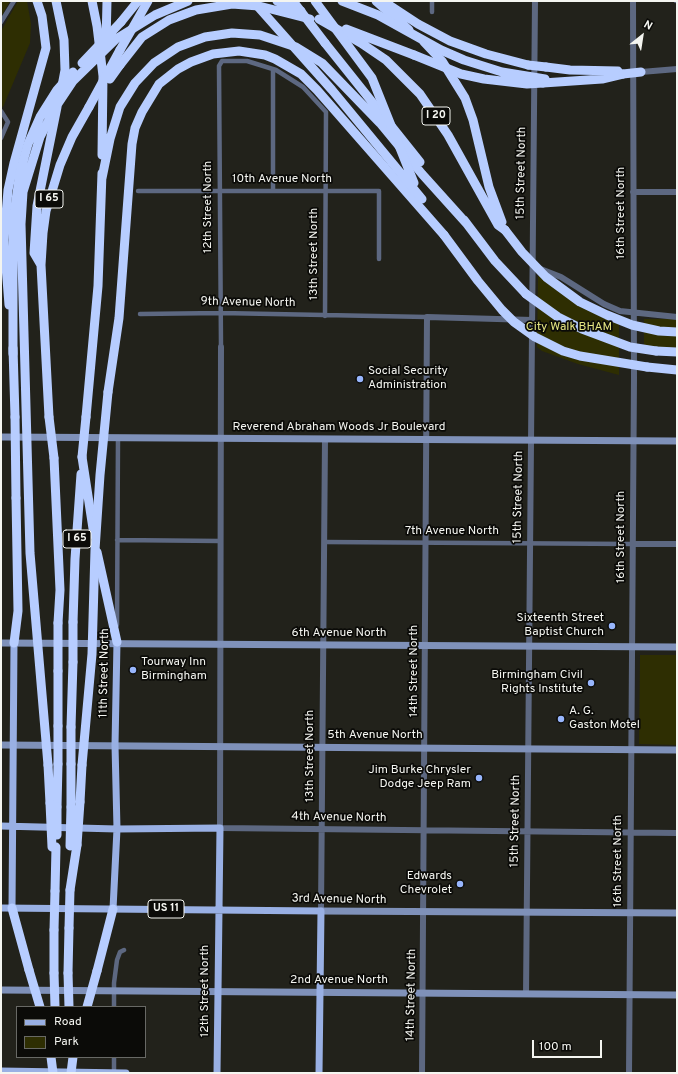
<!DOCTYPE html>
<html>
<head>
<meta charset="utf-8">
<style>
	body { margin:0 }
	#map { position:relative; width:678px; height:1074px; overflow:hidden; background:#22221b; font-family:Overpass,sans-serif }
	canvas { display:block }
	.frame { position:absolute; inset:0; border:2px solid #f4f5f0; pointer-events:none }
	.legend { position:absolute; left:16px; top:1006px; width:130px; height:52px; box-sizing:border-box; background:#0b0b08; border:1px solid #686965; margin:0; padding:5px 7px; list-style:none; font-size:12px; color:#f4f5f0 }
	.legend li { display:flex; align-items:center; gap:8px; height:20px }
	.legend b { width:20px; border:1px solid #686965 }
	.north { position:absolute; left:622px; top:16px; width:40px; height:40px; -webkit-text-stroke:3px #0b0b08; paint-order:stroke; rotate:30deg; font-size:11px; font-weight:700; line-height:16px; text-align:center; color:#f4f5f0 }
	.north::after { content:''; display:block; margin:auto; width:14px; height:18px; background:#f4f5f0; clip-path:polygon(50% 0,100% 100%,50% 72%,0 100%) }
	.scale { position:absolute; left:532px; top:1040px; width:70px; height:18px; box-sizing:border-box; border:2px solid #f4f5f0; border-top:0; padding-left:5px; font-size:12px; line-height:14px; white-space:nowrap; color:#f4f5f0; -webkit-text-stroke:3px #0b0b08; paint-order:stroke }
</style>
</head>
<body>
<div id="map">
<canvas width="678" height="1074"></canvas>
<div class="frame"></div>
<ul class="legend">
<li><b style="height:5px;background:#99b0e4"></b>Road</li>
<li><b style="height:11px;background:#2e2e02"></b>Park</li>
</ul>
<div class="north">N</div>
<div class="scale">100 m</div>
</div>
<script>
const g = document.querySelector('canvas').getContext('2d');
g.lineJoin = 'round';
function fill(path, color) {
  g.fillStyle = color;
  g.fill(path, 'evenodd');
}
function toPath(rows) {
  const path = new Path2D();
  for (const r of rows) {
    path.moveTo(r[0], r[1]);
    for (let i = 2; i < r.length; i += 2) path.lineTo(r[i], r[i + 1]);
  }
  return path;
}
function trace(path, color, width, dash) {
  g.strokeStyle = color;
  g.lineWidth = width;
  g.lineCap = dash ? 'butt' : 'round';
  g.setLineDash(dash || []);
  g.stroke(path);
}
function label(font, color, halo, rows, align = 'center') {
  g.font = font + ' Overpass,sans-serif';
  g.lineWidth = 3.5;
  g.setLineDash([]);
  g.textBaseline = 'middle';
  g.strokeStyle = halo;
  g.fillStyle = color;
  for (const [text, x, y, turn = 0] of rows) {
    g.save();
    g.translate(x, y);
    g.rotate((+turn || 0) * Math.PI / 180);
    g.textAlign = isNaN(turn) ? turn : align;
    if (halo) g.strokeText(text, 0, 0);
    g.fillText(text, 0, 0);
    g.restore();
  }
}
const green = toPath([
	[1,1,10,1,1,17],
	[18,1,27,1,31,24,30,43,3,107,1,106,1,31],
	[538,276,550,278,584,300,619,317,619,375,578,364,542,351,537,347],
	[644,319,677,319,677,355,644,353],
	[640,655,677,655,677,745,639,744]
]);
const minor = toPath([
	[676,1,677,1],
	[432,12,432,1],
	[1,22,14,1],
	[1,111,8,122,1,138],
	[138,191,379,191,379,259],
	[273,191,273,69],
	[140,314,221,313,427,317],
	[221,347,219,66,222,61,247,61,276,70,303,87,326,112,325,316],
	[117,540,220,541],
	[324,542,632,544],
	[117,625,118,437],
	[114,1007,114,983,117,960,120,952,124,950],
	[114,1073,114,1057]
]);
const tertiary = toPath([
	[641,72,677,69],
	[633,192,677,192],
	[538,268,561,277,604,304,620,311,677,317],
	[221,347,220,828,677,833],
	[632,544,677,544],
	[321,911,325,439],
	[526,994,535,1],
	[422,1073,427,317,532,320],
	[629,1073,634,377,633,1]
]);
const secondary = toPath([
	[1,437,677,441],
	[1,643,677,647],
	[1,745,677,750],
	[321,911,677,913],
	[1,990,677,995]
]);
const primary = toPath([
	[1,826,117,829,220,828,217,1073],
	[1,908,321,911,319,1073],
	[12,908,14,643],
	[113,909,117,829,115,745,117,642],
	[1,1071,126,1073]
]);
const motorway = toPath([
	[56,1,64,40,65,70,62,86],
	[92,1,97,26,103,76,102,155],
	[277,1,301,11],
	[376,1,409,30],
	[386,3,418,24,450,41,486,54,528,65],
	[319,19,361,43,386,60,420,94,448,135,498,225,505,230],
	[121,22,138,1],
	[346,29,414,55],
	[424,42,442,61,465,98,473,120,489,187,502,222],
	[106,43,107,1],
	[325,43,420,162],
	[120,50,148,1],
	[120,65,142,37,169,20,196,10,232,4,259,6,310,19],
	[546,67,570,70,618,71],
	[543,83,602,79,623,74],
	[102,178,110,139,120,107,135,83,154,63,178,47,205,37,232,33,260,35,296,47,322,63,380,123,422,174,467,224],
	[464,220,495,261,526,294],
	[41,265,34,253,37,206,57,107],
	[9,305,4,240,8,190,14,163,46,48,42,16,37,1],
	[13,348,15,417],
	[656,351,677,352],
	[647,367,677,370],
	[108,392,119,318,132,144,135,128,142,112,159,84,178,69,191,62,213,54,239,51,265,55,275,59,301,74,317,90,444,235],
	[49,417,41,265,43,233,46,211,60,165,72,137,89,107],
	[86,417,98,286,102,173],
	[82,457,94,535],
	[54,458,60,590,58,623],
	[97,552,117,642],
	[73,622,75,559,81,474],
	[14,643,18,611,16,498],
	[58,726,58,671],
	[71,727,73,662],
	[48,765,50,803],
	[80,802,82,765],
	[57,807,58,764],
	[71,807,71,764],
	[70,890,77,845],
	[55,891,56,847],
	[12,908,29,970],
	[54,930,54,973],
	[97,971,113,909],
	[68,973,69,928]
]);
const motorwayBridge = toPath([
	[253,1,332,90,422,199],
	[293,1,325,43],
	[315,1,372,78,414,183],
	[342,1,378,15,441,50,464,60,502,72,545,79],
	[414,55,461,74,484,79,527,84,543,83],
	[82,63,121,22],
	[528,65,546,67],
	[623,74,641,72],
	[110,79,120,65],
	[89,107,120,50],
	[505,230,522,252,546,277,580,302,607,315,632,325,659,331,677,332],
	[444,235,478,281,502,310,514,322,535,337,563,351,580,356,647,367],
	[526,294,558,317,582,329,630,347,656,351],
	[13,354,13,221,20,172,28,144,40,117,57,90,73,72],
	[15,417,16,498],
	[49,417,54,458],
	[82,457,86,417],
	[73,662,73,622],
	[58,671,58,623],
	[58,764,58,726],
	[71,764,71,727],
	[48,765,30,553,21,224,23,192,40,137,55,108,73,81,116,39,155,15,188,1],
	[82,765,92,654,95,550,100,475,108,392],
	[50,803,52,847],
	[57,835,57,807],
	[77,845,80,802],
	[70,846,71,807],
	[69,928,70,890],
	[54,930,55,891],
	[29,970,40,1007],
	[54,973,55,1007],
	[68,973,69,1007],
	[87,1007,97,971],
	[51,1057,53,1073],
	[71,1073,73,1057]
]);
const markers = [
	[360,379,4,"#98b6fd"],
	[612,626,4,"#98b6fd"],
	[133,670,4,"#98b6fd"],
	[591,683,4,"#98b6fd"],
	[561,719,4,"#98b6fd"],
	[479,778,4,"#98b6fd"],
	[460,884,4,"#98b6fd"]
];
const shields = [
	[436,116,28],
	[49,199,28],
	[77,539,28],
	[166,909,36]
];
const shieldNames = [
	["I 20",436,116],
	["I 65",49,199],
	["I 65",77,539],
	["US 11",166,909]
];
const streetNames = [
	["15th Street North",522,173,-89],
	["10th Avenue North",282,180],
	["12th Street North",209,207,-90],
	["16th Street North",622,213,-90],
	["13th Street North",315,254,-90],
	["9th Avenue North",248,303,1],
	["Reverend Abraham Woods Jr Boulevard",339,428],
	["15th Street North",519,497,-89],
	["7th Avenue North",452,532],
	["16th Street North",622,537,-90],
	["6th Avenue North",339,634],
	["14th Street North",415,671,-90],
	["11th Street North",105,673,-89],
	["5th Avenue North",375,736],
	["13th Street North",311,756,-90],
	["4th Avenue North",339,818,1],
	["15th Street North",516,821,-89],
	["16th Street North",619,861,-90],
	["3rd Avenue North",339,900,1],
	["2nd Avenue North",339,981],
	["12th Street North",206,991,-90],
	["14th Street North",412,995,-89]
];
const parkNames = [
	["City Walk BHAM",569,328]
];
const poiNames = [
	["Social Security",368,372,"left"],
	["Administration",368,386,"left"],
	["Sixteenth Street",604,619],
	["Baptist Church",604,633],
	["Tourway Inn",141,663,"left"],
	["Birmingham",141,677,"left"],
	["Birmingham Civil",583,676],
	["Rights Institute",583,690],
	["A. G.",569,712,"left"],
	["Gaston Motel",569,726,"left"],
	["Jim Burke Chrysler",471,771],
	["Dodge Jeep Ram",471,785],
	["Edwards",452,877],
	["Chevrolet",452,891]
];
fill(green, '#2e2e02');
trace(minor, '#5d6881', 4.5);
trace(tertiary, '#5d6881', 6);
trace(secondary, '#7f91b9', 7);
trace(primary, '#99b0e4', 7);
trace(motorway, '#b7cdff', 9);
trace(motorwayBridge, '#b7cdff', 9);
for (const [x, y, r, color] of markers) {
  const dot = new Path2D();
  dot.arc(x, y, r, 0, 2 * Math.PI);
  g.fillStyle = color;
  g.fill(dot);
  trace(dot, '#0b0b08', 1.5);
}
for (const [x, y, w] of shields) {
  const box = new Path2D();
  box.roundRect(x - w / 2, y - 9, w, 18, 3);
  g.fillStyle = '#0b0b08';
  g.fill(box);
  trace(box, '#f4f5f0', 1);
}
label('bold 11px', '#f4f5f0', null, shieldNames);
label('12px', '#f4f5f0', '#0b0b08', streetNames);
label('12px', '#e6e783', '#0b0b08', parkNames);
label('12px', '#f4f5f0', '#0b0b08', poiNames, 'right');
</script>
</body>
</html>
